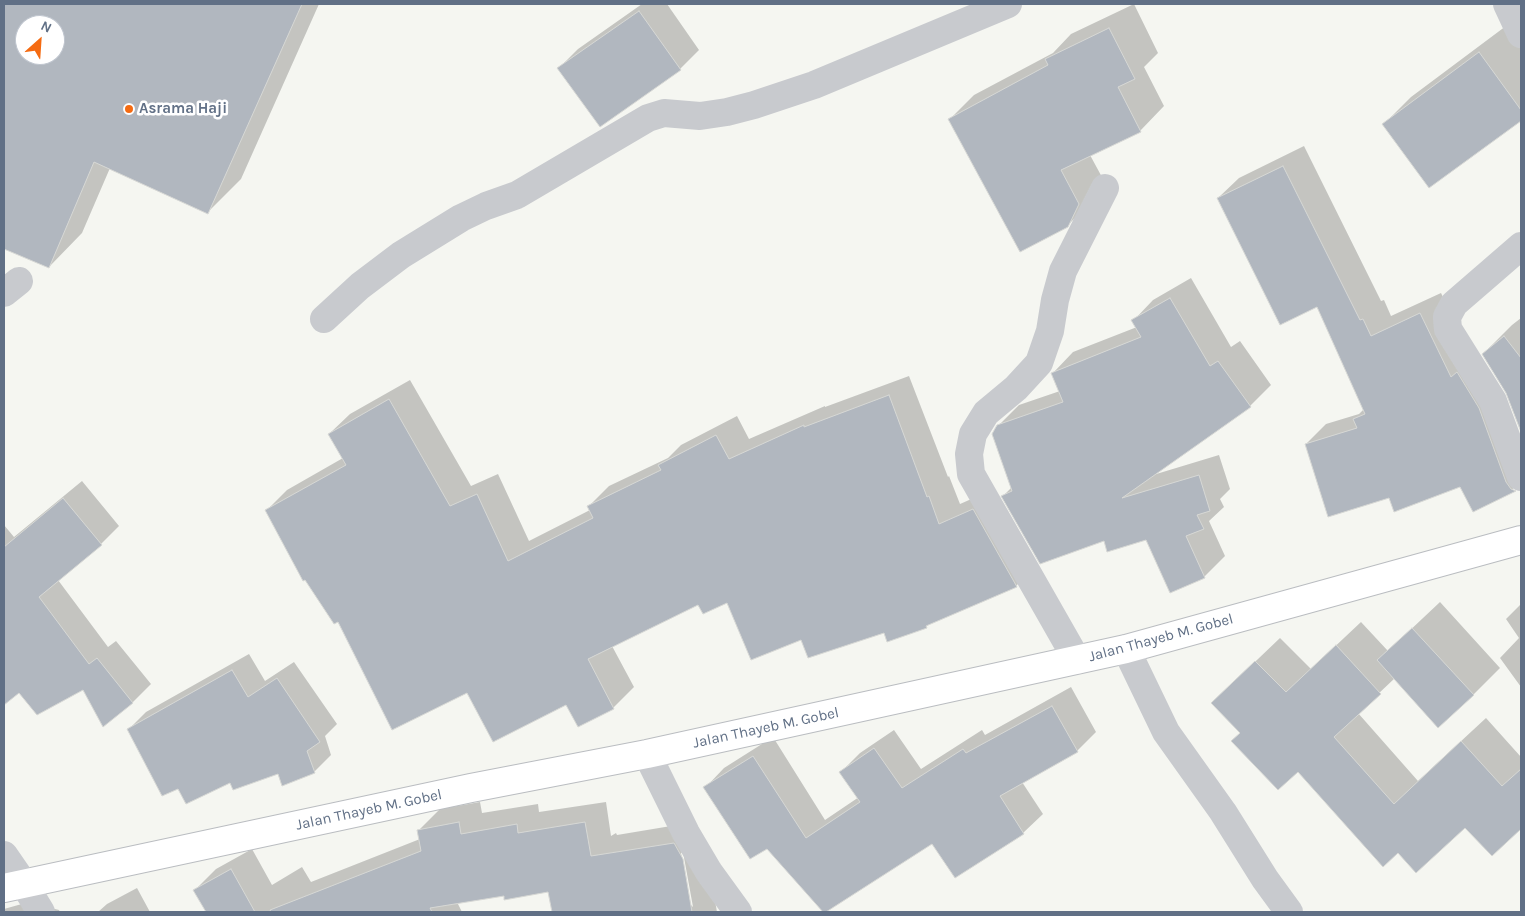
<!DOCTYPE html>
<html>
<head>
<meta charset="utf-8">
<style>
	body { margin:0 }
	#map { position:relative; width:1525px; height:916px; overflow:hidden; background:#f5f6f1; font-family:Karla,sans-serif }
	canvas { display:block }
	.frame { position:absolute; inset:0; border:5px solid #617086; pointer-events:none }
	.north { position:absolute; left:15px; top:15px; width:50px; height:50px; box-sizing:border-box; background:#fff; border:1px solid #c0c6cf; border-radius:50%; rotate:26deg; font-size:14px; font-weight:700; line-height:20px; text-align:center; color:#617086 }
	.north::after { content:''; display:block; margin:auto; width:18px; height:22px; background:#f56b12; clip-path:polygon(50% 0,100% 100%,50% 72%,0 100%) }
</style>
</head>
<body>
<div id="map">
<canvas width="1525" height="916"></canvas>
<div class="frame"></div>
<div class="north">N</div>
</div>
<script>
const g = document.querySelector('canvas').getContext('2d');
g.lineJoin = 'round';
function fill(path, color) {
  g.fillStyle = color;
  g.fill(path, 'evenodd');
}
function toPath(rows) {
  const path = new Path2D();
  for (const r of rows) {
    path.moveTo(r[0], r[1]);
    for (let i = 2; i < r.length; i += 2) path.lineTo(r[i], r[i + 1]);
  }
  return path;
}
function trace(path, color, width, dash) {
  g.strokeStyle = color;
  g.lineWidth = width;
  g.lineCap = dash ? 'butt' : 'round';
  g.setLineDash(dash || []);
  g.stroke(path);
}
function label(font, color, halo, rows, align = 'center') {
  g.font = font + ' Karla,sans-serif';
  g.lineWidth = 5;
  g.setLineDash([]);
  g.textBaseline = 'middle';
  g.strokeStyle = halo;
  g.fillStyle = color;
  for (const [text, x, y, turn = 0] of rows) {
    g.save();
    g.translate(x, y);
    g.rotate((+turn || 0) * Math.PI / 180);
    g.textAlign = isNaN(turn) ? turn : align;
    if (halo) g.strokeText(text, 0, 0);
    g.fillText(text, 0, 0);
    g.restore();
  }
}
const shadow = toPath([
	[4,4,319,4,241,179,208,212,110,168,82,233,49,267,4,247],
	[25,25,55,25,55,55,25,55],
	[642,4,667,4,699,50,680,69,600,126,559,68,578,49],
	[1134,4,1158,53,1144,67,1164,106,1140,131,1090,155,1103,179,1092,201,1067,226,950,119,974,95,1053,53,1071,34],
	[1506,26,1521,47,1521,120,1430,186,1384,124,1411,97],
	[1304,146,1381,301,1384,300,1391,316,1441,293,1472,357,1521,480,1508,494,1461,485,1390,497,1306,444,1326,424,1359,414,1364,409,1318,305,1218,198,1239,178],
	[1191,278,1231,347,1240,341,1271,385,1250,406,1153,475,1219,455,1230,489,1220,499,1224,507,1209,521,1225,556,1204,577,1147,539,1105,539,1003,496,1012,487,998,426,1019,405,1060,391,1053,373,1073,352,1137,327,1133,321,1153,300],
	[1521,318,1521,429,1509,395,1483,354,1512,325],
	[909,376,948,477,949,476,960,504,994,489,1037,565,1016,586,929,624,926,627,802,638,728,601,699,604,612,646,634,687,613,708,468,692,338,620,266,511,287,490,343,458,329,434,350,414,410,380,471,486,498,474,529,541,590,510,589,506,609,486,668,458,681,445,737,416,749,439,825,406,825,407],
	[82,481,119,526,101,544,58,580,108,647,116,641,151,684,133,702,104,725,83,688,19,691,5,702,4,701,4,525,14,537],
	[1440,602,1500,668,1473,695,1395,678,1358,713,1418,781,1486,718,1521,757,1521,827,1492,855,1466,826,1398,851,1298,770,1241,733,1236,680,1280,638,1311,669,1361,622,1388,651],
	[1521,604,1521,687,1500,658,1519,638,1506,619],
	[249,654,265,681,294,662,337,724,325,736,331,755,314,772,278,773,230,781,178,787,129,729,146,712],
	[1071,687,1096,732,1077,751,1022,782,1043,814,1023,833,955,876,932,842,767,847,705,788,724,768,773,737,825,820,859,797,841,772,860,753,894,730,921,769,982,730,985,735],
	[480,802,482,813,538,804,539,812,606,802,611,836,616,833,617,835,695,822,704,837,717,912,553,912,549,890,505,894,457,902,462,912,207,912,195,890,216,869,252,849,272,885,302,867,311,882,420,839,419,830,440,809],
	[683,852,693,907,690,904,681,853],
	[137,888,150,912,98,912,107,904],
	[43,898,51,908,59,910,60,912,4,912,4,909]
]);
const building = toPath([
	[4,4,302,4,208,214,94,162,49,268,4,249,4,4],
	[25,25,55,25,55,55,25,55,25,25],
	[639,11,681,70,600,127,557,68,639,11],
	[1109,28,1135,79,1118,87,1141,132,1061,170,1079,204,1068,227,1020,252,948,119,1048,65,1045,59,1109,28],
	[1479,52,1521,110,1521,121,1429,188,1382,124,1479,52],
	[1283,166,1360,320,1363,319,1371,336,1420,313,1451,377,1457,372,1479,408,1506,482,1511,489,1516,491,1473,512,1460,487,1394,512,1389,498,1328,517,1305,444,1357,428,1353,419,1365,414,1317,307,1280,325,1217,198,1283,166],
	[1170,298,1210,366,1218,361,1251,407,1122,498,1199,475,1210,511,1197,515,1204,529,1186,536,1205,578,1170,593,1146,540,1107,552,1104,541,1040,564,1001,496,1012,491,992,434,997,425,1063,402,1051,373,1141,337,1131,320,1170,298],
	[1504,336,1521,358,1521,432,1506,393,1482,354,1504,336],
	[889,395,927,497,929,496,939,524,973,509,1017,587,926,626,927,628,887,642,884,633,808,658,801,640,751,660,727,603,703,614,698,605,588,659,614,709,578,727,566,705,493,742,467,693,392,730,338,622,334,624,305,580,303,581,265,510,346,465,328,434,389,399,450,506,477,494,508,561,593,518,587,506,661,470,658,465,716,435,729,459,804,425,804,427,889,395],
	[63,498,102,545,39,597,89,664,97,658,133,703,103,727,83,690,37,715,19,693,4,705,4,547,63,498],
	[1412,628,1474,695,1438,728,1377,660,1412,628],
	[1336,645,1381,694,1334,737,1394,804,1461,741,1502,786,1521,769,1521,829,1492,856,1465,828,1416,873,1398,853,1383,867,1298,772,1278,790,1231,741,1240,733,1211,703,1255,661,1286,692,1336,645],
	[232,670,248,697,277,678,320,742,307,751,315,773,282,786,278,774,233,790,230,783,186,804,178,789,162,796,127,729,232,670],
	[1052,706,1078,752,1000,796,1024,834,955,878,932,844,826,912,823,912,767,849,750,859,703,787,753,756,806,838,860,802,839,772,874,748,902,788,963,749,966,753,1052,706],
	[459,822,461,834,517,824,518,833,585,822,591,856,674,843,683,859,692,912,552,912,548,892,504,900,504,896,430,908,432,912,271,912,270,910,421,851,417,830,459,822],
	[231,869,255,912,206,912,193,890,231,869]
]);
const street = toPath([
	[1507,4,1521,34],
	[1521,246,1454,304,1447,317,1448,329,1493,401,1521,477],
	[4,293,19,281],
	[324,319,360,286,401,255,461,218,486,206,517,195,648,118,664,113,700,116,727,112,754,105,814,85,1008,4],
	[1126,649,1166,732,1223,812,1265,879,1289,912],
	[1077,660,971,474,969,454,973,434,986,413,1016,388,1039,363,1050,331,1055,300,1063,271,1105,188],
	[647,754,686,833,709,872,738,912],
	[4,855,24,884,41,912]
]);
const primary = toPath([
	[4,888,471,788,647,754,1126,649,1521,540]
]);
const markers = [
	[129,109,5,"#f56b12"]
];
const poiNames = [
	["Asrama Haji",139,109]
];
const streetNames = [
	["Jalan Thayeb M. Gobel",1161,638,-15],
	["Jalan Thayeb M. Gobel",766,728,-12],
	["Jalan Thayeb M. Gobel",369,810,-12]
];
fill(shadow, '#0003');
fill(building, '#b1b7bf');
trace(building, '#d6d7d4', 1);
trace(primary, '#babdc1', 30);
trace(street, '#c8cace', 28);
trace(primary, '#fff', 28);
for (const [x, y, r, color] of markers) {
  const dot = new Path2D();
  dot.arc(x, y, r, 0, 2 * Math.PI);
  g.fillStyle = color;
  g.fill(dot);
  trace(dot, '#fff', 2);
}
label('bold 15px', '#617086', '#fff', poiNames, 'left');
label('15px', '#617086', '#fff', streetNames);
</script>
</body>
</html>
